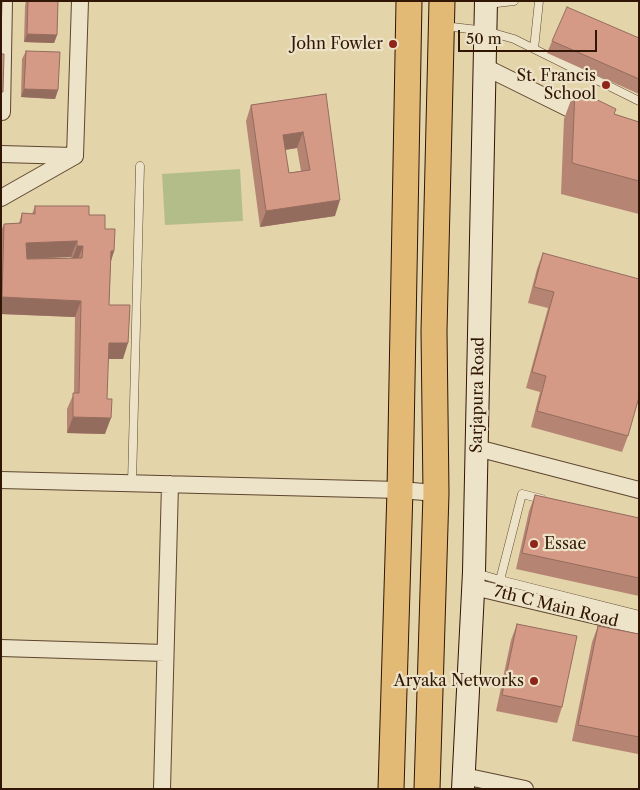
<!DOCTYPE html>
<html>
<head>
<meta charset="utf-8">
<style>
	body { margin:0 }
	#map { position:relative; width:640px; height:790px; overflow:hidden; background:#e3d4aa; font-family:"Libre Caslon Text",serif }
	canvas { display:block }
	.frame { position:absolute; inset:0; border:2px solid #311505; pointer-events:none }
	.scale { position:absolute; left:458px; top:30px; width:139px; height:22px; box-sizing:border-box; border:2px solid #311505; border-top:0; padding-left:6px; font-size:15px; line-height:18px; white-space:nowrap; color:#311505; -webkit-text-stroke:4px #ede3c8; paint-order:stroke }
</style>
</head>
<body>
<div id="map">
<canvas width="640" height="790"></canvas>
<div class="frame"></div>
<div class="scale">50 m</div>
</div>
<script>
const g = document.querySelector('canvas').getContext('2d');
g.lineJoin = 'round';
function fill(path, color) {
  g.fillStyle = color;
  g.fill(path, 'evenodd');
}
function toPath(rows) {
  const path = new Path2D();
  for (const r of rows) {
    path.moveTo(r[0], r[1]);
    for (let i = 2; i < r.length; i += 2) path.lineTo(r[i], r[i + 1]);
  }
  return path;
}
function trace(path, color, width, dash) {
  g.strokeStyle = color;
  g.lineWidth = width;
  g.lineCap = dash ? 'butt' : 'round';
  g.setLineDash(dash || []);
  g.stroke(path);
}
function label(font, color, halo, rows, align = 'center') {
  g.font = font + ' "Libre Caslon Text",serif';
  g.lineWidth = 4.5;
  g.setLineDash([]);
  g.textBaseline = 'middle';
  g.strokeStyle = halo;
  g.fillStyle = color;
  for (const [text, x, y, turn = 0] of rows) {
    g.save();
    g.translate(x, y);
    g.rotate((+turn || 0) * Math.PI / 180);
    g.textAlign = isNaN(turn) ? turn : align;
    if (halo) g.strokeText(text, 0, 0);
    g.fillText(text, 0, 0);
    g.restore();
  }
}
const green = toPath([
	[240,169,243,221,165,225,162,174]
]);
const lane = toPath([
	[488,4,514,1],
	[444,26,486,31,514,39,639,101],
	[534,49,539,1],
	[132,483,140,166],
	[476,573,500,580,522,494,542,499],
	[500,580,639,615]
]);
const street = toPath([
	[485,67,588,118],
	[2,112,4,1],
	[1,154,74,156],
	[75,156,80,1],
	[1,198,75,156],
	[477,448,639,490],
	[1,480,400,490,436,493],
	[474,587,639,626],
	[1,648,165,653],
	[464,776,525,789],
	[162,789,170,484]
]);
const secondary = toPath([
	[463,789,474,572,486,1]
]);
const primary = toPath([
	[391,789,400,490,409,1],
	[427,789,436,493,434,331,442,1]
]);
const wall = toPath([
	[26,1,58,1,57,35,54,43,24,42,25,6],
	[639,38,639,94,547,53,552,41],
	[26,51,58,90,55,99,21,97,22,59],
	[575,89,614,114,639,122,639,214,561,194,564,119],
	[326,94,335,216,260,227,246,121,251,105],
	[297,148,301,171,289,173,285,150],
	[35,206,89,215,105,229,114,251,111,261,109,305,123,359,108,359,105,434,67,433,67,409,74,393,75,317,1,314,1,231,4,224,19,223,22,213,32,214],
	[71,257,71,258,36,258],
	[543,253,628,436,622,452,531,427,540,392,526,388,548,308,528,303,537,269],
	[535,495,639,518,639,596,516,569,529,511],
	[517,624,562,707,557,723,496,711,511,640],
	[598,626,639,634,639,751,638,754,572,741,592,642]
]);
const shadedWall = toPath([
	[27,34,57,35,54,43,24,42],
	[24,89,58,90,55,99,21,97],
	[303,132,297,148,277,151,283,135],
	[340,200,335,216,260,227,266,211],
	[77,241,71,257,21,259,26,243],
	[77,246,83,246,77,262,71,262],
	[111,251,114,251,109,267],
	[2,297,81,301,75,317,1,314],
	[109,343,128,343,123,359,103,359],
	[73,417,111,418,105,434,67,433]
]);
const building = toPath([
	[1,1,2,1,1,36,1,1],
	[28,1,58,1,57,35,27,34,28,1],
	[567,7,639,38,639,79,552,41,567,7],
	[26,51,60,52,58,90,24,89,26,51],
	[1,54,4,54,3,92,1,92,1,54],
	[575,89,616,109,614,114,639,122,639,181,572,163,575,89],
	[326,94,340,200,266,211,251,105,326,94],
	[303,132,310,170,289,173,283,135,303,132],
	[35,206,89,206,89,215,105,215,105,229,115,229,114,251,111,251,109,305,130,305,128,343,109,343,107,399,112,399,111,418,73,417,73,393,79,393,81,301,2,297,4,224,21,223,22,213,35,214,35,206],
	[77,241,77,246,83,246,82,258,27,259,26,243,77,241],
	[543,253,639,279,639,397,628,436,537,411,546,376,532,372,554,292,534,287,543,253],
	[535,495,639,518,639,578,522,553,535,495],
	[517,624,577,636,562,707,502,695,517,624],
	[598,626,639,634,639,737,578,725,598,626]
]);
const markers = [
	[393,44,5,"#8f2418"],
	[606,85,5,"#8f2418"],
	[534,544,5,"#8f2418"],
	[534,681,5,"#8f2418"]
];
const poiNames = [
	["John Fowler",383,44],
	["St. Francis",596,76],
	["School",596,94],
	["Essae",544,544,"left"],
	["Aryaka Networks",524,681]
];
const streetNames = [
	["Sarjapura Road",478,395,-89],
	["7th C Main Road",556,607,14]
];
fill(green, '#b3bd8a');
trace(lane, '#5e452e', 9);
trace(street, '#5e452e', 18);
trace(secondary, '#311505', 24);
trace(primary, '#311505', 27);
trace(lane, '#ede3c8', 8);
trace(street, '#ede3c8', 16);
trace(secondary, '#ede3c8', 22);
trace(primary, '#e2ba75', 25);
fill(wall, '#b68473');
fill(shadedWall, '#946c5e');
fill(building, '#d49a86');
trace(building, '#946c5e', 1);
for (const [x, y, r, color] of markers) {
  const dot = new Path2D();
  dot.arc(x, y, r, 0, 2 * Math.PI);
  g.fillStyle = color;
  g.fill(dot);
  trace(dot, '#ede3c8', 2);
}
label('16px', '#311505', '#ede3c8', poiNames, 'right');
label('16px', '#311505', '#ede3c8', streetNames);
</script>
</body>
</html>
